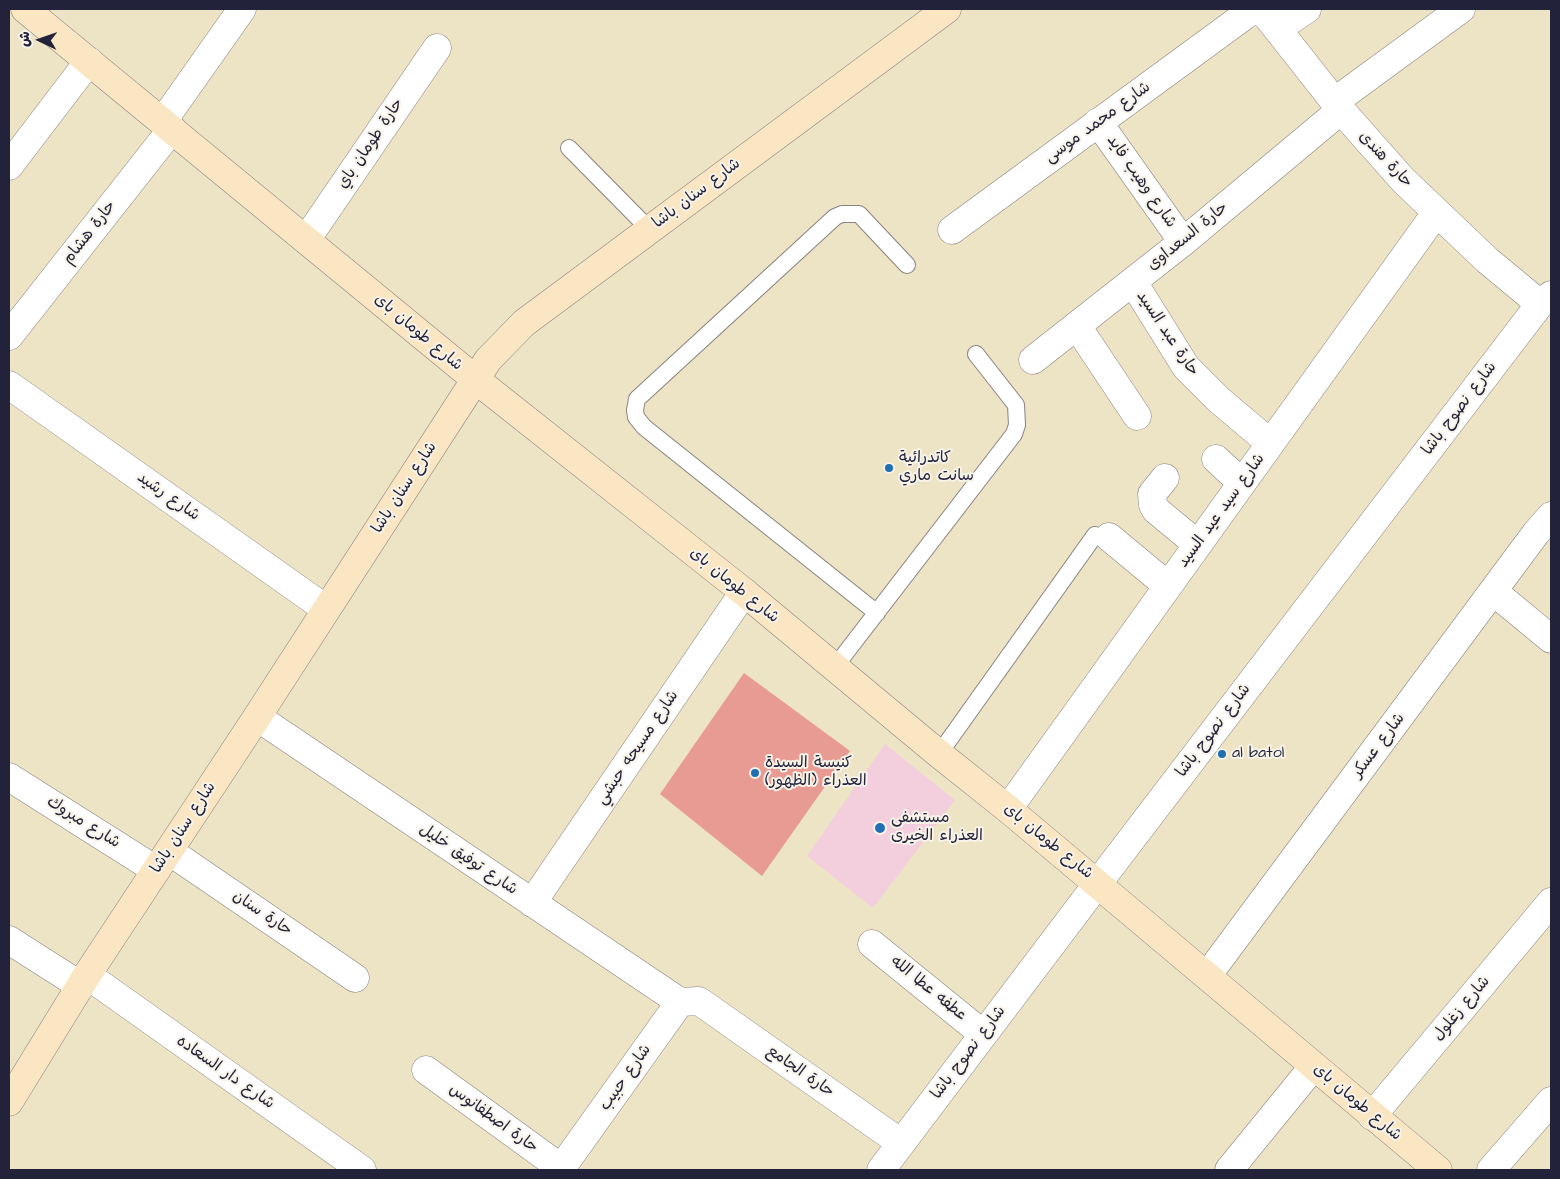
<!DOCTYPE html>
<html>
<head>
<meta charset="utf-8">
<style>
	body { margin:0 }
	#map { position:relative; width:1560px; height:1179px; overflow:hidden; background:#ede3c5; font-family:"Architects Daughter","Playpen Sans Arabic",sans-serif }
	canvas { display:block }
	.frame { position:absolute; inset:0; border:10px solid #22223b; pointer-events:none }
	.north { position:absolute; left:15px; top:15px; width:50px; height:50px; -webkit-text-stroke:4px #f7f3e8; paint-order:stroke; rotate:273deg; font-size:14px; font-weight:700; line-height:20px; text-align:center; color:#22223b }
	.north::after { content:''; display:block; margin:auto; width:18px; height:22px; background:#22223b; clip-path:polygon(50% 0,100% 100%,50% 72%,0 100%) }
</style>
</head>
<body>
<div id="map">
<canvas width="1560" height="1179"></canvas>
<div class="frame"></div>
<div class="north">ش</div>
</div>
<script>
const g = document.querySelector('canvas').getContext('2d');
g.lineJoin = 'round';
function fill(path, color) {
  g.fillStyle = color;
  g.fill(path, 'evenodd');
}
function toPath(rows) {
  const path = new Path2D();
  for (const r of rows) {
    path.moveTo(r[0], r[1]);
    for (let i = 2; i < r.length; i += 2) path.lineTo(r[i], r[i + 1]);
  }
  return path;
}
function trace(path, color, width, dash) {
  g.strokeStyle = color;
  g.lineWidth = width;
  g.lineCap = dash ? 'butt' : 'round';
  g.setLineDash(dash || []);
  g.stroke(path);
}
function label(font, color, halo, rows, align = 'center') {
  g.font = font + ' "Architects Daughter","Playpen Sans Arabic",sans-serif';
  g.lineWidth = 4;
  g.setLineDash([]);
  g.textBaseline = 'middle';
  g.strokeStyle = halo;
  g.fillStyle = color;
  for (const [text, x, y, turn = 0] of rows) {
    g.save();
    g.translate(x, y);
    g.rotate((+turn || 0) * Math.PI / 180);
    g.textAlign = isNaN(turn) ? turn : align;
    if (halo) g.strokeText(text, 0, 0);
    g.fillText(text, 0, 0);
    g.restore();
  }
}
const built = toPath([
	[885,744,955,800,873,908,807,856]
]);
const building = toPath([
	[744,673,850,751,762,876,660,794]
]);
const lane = toPath([
	[569,148,649,229],
	[877,613,644,427,636,417,635,410,637,399,835,217,842,214,859,214,907,265],
	[834,668,1014,434,1017,425,1016,405,976,354],
	[939,754,1095,535]
]);
const street = toPath([
	[1277,29,1307,9],
	[1334,102,1461,9],
	[163,121,242,9],
	[1098,122,1183,242],
	[9,166,89,61],
	[952,230,1244,16,1249,12,1255,11,1261,12,1267,16,1341,110,1403,180,1487,260,1540,304],
	[306,240,437,48],
	[1133,282,1186,367,1219,400,1270,443],
	[1077,326,1137,416],
	[9,336,172,129],
	[1033,360,1183,242,1341,110],
	[9,385,326,609],
	[1216,459,1242,483],
	[1165,478,1152,494,1153,505,1156,510,1197,544],
	[1109,537,1168,586],
	[1494,592,1551,639],
	[257,717,680,1002],
	[9,777,156,870],
	[1008,809,1436,213],
	[169,851,355,978],
	[532,903,744,592],
	[9,940,81,986],
	[872,944,983,1034],
	[87,975,362,1170],
	[1207,976,1536,533,1551,516],
	[426,1070,561,1168],
	[1372,1116,1551,902],
	[560,1170,680,1002,699,1001,901,1143],
	[881,1170,1098,883,1540,304,1551,295],
	[1229,1170,1313,1067],
	[1491,1170,1551,1101]
]);
const secondary = toPath([
	[25,9,475,379,744,592,939,754,1008,809,1438,1170],
	[9,1102,87,975,257,717,488,360,524,323,947,9]
]);
const markers = [
	[889,468,5,"#1f6fb2"],
	[1222,754,5,"#1f6fb2"],
	[755,773,5,"#1f6fb2"],
	[880,828,6,"#1f6fb2"]
];
const streetNames = [
	["شارع محمد موسى",1098,123,-36],
	["حارة طومان باي",371,144,-56],
	["حارة هندى",1385,160,47],
	["شارع وهيب فايد",1141,182,55],
	["شارع سنان باشا",697,194,-37],
	["حارة هشام",90,233,-52],
	["حارة السعداوى",1188,237,-39],
	["شارع طومان باى",418,333,40],
	["حارة عبد السيد",1167,334,56],
	["شارع نصوح باشا",1460,409,-53],
	["شارع سنان باشا",405,488,-57],
	["شارع رشيد",168,497,35],
	["شارع سيد عيد السيد",1222,511,-54],
	["شارع طومان باى",734,586,39],
	["شارع نصوح باشا",1214,731,-53],
	["شارع عسكر",1379,746,-53],
	["شارع مسيحه حبشي",638,748,-56],
	["شارع مبروك",83,823,32],
	["شارع سنان باشا",184,828,-57],
	["شارع طومان باى",1048,842,39],
	["شارع توفيق خليل",468,860,34],
	["حارة سنان",262,914,34],
	["عطفه عطا الله",928,989,39],
	["شارع زغلول",1462,1009,-50],
	["شارع نصوح باشا",969,1053,-53],
	["حارة الجامع",800,1072,35],
	["شارع دار السعاده",225,1073,35],
	["شارع حبيب",626,1078,-55],
	["شارع طومان باى",1357,1103,40],
	["حارة اصطفانوس",493,1119,36]
];
const poiNames = [
	["كاتدرائية",899,459],
	["سانت ماري",899,477],
	["al batol",1232,754],
	["كنيسة السيدة",765,764],
	["العذراء (الظهور)",765,782],
	["مستشفى",891,819],
	["العذراء الخيرى",891,837]
];
fill(built, '#f3cfde');
fill(building, '#e89b92');
trace(lane, '#888280', 18);
trace(street, '#888280', 29);
trace(secondary, '#888280', 29);
trace(lane, '#fff', 16);
trace(street, '#fff', 28);
trace(secondary, '#fbe6c3', 28);
for (const [x, y, r, color] of markers) {
  const dot = new Path2D();
  dot.arc(x, y, r, 0, 2 * Math.PI);
  g.fillStyle = color;
  g.fill(dot);
  trace(dot, '#f7f3e8', 2);
}
label('16px', '#22223b', '#f7f3e8', streetNames);
label('16px', '#22223b', '#f7f3e8', poiNames, 'left');
</script>
</body>
</html>
